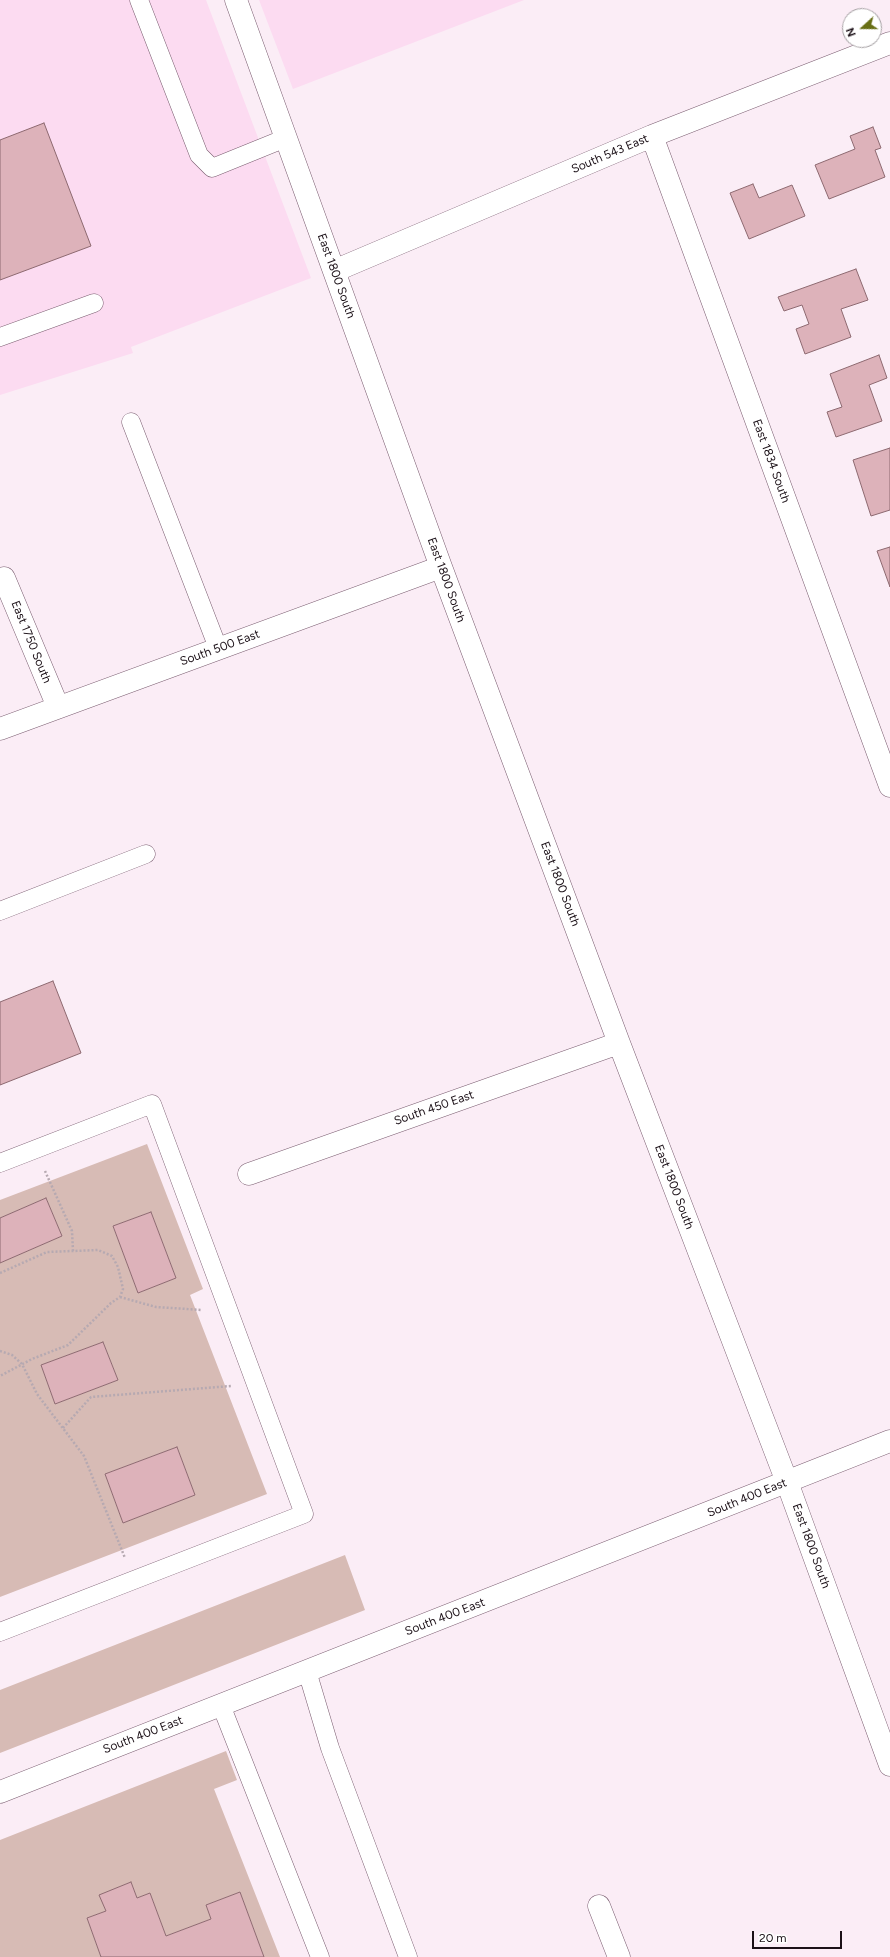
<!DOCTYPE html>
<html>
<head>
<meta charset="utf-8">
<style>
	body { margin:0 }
	#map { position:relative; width:890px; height:1957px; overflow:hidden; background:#fbedf6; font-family:Figtree,sans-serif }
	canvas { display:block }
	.north { position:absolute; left:842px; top:8px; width:40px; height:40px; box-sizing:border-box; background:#fff; border:1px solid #a49fa2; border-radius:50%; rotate:249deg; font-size:11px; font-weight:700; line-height:16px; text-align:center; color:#1b1017 }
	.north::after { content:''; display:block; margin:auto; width:14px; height:18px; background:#686f14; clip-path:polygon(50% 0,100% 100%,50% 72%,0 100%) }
	.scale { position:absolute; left:752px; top:1931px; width:90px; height:18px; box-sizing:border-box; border:2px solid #1b1017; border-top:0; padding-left:5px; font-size:12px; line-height:14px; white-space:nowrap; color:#1b1017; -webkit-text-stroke:3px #fff; paint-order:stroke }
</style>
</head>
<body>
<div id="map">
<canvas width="890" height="1957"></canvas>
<div class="north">N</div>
<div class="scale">20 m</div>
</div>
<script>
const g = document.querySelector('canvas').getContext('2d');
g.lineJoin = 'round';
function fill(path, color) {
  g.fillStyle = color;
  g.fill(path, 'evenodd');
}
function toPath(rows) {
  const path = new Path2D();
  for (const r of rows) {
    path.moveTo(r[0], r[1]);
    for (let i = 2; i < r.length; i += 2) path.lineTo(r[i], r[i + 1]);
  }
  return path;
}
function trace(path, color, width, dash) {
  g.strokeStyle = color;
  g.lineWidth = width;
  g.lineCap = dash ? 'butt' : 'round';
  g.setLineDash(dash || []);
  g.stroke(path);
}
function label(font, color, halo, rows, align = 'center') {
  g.font = font + ' Figtree,sans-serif';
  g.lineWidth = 3.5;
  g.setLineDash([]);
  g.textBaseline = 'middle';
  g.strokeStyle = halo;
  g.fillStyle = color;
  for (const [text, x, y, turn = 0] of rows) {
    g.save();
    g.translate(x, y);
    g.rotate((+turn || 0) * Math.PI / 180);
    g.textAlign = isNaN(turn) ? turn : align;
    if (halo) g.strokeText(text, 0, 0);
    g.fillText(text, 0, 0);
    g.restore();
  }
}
const built = toPath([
	[0,0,206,0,311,278,131,347,133,353,0,395],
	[259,0,524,0,293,89]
]);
const green = toPath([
	[147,1144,203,1289,190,1295,267,1494,0,1597,0,1263,62,1236,46,1198,0,1218,0,1200],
	[151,1212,176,1278,138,1293,113,1226],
	[103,1342,118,1380,55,1404,41,1365],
	[177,1447,195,1495,123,1523,105,1474],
	[345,1555,365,1610,0,1753,0,1690],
	[226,1751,237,1780,214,1789,280,1957,264,1957,240,1892,206,1905,211,1919,166,1936,150,1893,137,1898,131,1882,100,1895,106,1911,87,1918,101,1957,0,1957,0,1840]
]);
const building = toPath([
	[44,123,91,246,0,280,0,140,44,123],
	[873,127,881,148,875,150,885,177,829,199,815,165,855,149,850,136,873,127],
	[753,184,759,198,792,185,805,216,749,239,730,193,753,184],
	[856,269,868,300,841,309,851,337,805,354,796,329,809,324,802,305,784,311,778,297,856,269],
	[879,355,887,378,869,385,882,421,836,437,827,412,842,407,830,374,879,355],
	[890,448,890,510,871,516,853,460,890,448],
	[890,547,890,587,877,551,890,547],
	[53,981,81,1053,0,1085,0,1002,53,981],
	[46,1198,62,1236,0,1263,0,1218,46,1198],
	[151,1212,176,1278,138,1293,113,1226,151,1212],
	[103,1342,118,1380,55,1404,41,1365,103,1342],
	[177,1447,195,1495,123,1523,105,1474,177,1447],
	[131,1882,137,1898,150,1893,166,1936,211,1919,206,1905,240,1892,264,1957,101,1957,87,1918,106,1911,99,1895,131,1882]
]);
const path = toPath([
	[45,1171,72,1231,73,1251],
	[0,1273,47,1252,98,1250,112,1256,118,1267,123,1289,120,1297,111,1303,68,1345,32,1359,0,1376],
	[120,1297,156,1307,202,1310],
	[0,1351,12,1355,22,1364,37,1394,84,1456,125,1558],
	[63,1428,91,1397,231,1386]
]);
const service = toPath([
	[139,0,199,155,212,168,286,138],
	[0,337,94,303],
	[131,422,218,648],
	[0,911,146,854],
	[0,1163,152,1104,304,1514,0,1632],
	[307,1671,330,1748,408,1957],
	[221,1705,320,1957]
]);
const minor = toPath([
	[236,0,441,567,619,1043,787,1482,890,1765],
	[652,136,890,786],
	[334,271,652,136,890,43],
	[4,578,58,707],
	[0,729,441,567],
	[249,1174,619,1043],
	[599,1906,619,1957]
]);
const tertiary = toPath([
	[0,1792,890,1441]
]);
const streetNames = [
	["South 543 East",610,154,-23],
	["East 1800 South",336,276,70],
	["East 1834 South",771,461,70],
	["East 1800 South",446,580,70],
	["East 1750 South",31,642,68],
	["South 500 East",220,648,-20],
	["East 1800 South",560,884,69],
	["South 450 East",434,1108,-19],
	["East 1800 South",674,1187,69],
	["South 400 East",747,1498,-22],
	["East 1800 South",811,1546,70],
	["South 400 East",445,1617,-21],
	["South 400 East",143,1735,-21]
];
fill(built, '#fcdbf1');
fill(green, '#d7bbb5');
fill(building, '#ddb2ba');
trace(building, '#8d6970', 1);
trace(service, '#7b5e71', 19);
trace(minor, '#7b5e71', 23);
trace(tertiary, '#7b5e71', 23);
trace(path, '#b6a9b1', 2.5, [2, 2]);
trace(service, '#fff', 18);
trace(minor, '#fff', 22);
trace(tertiary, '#fff', 22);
label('12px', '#1b1017', '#fff', streetNames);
</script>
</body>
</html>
